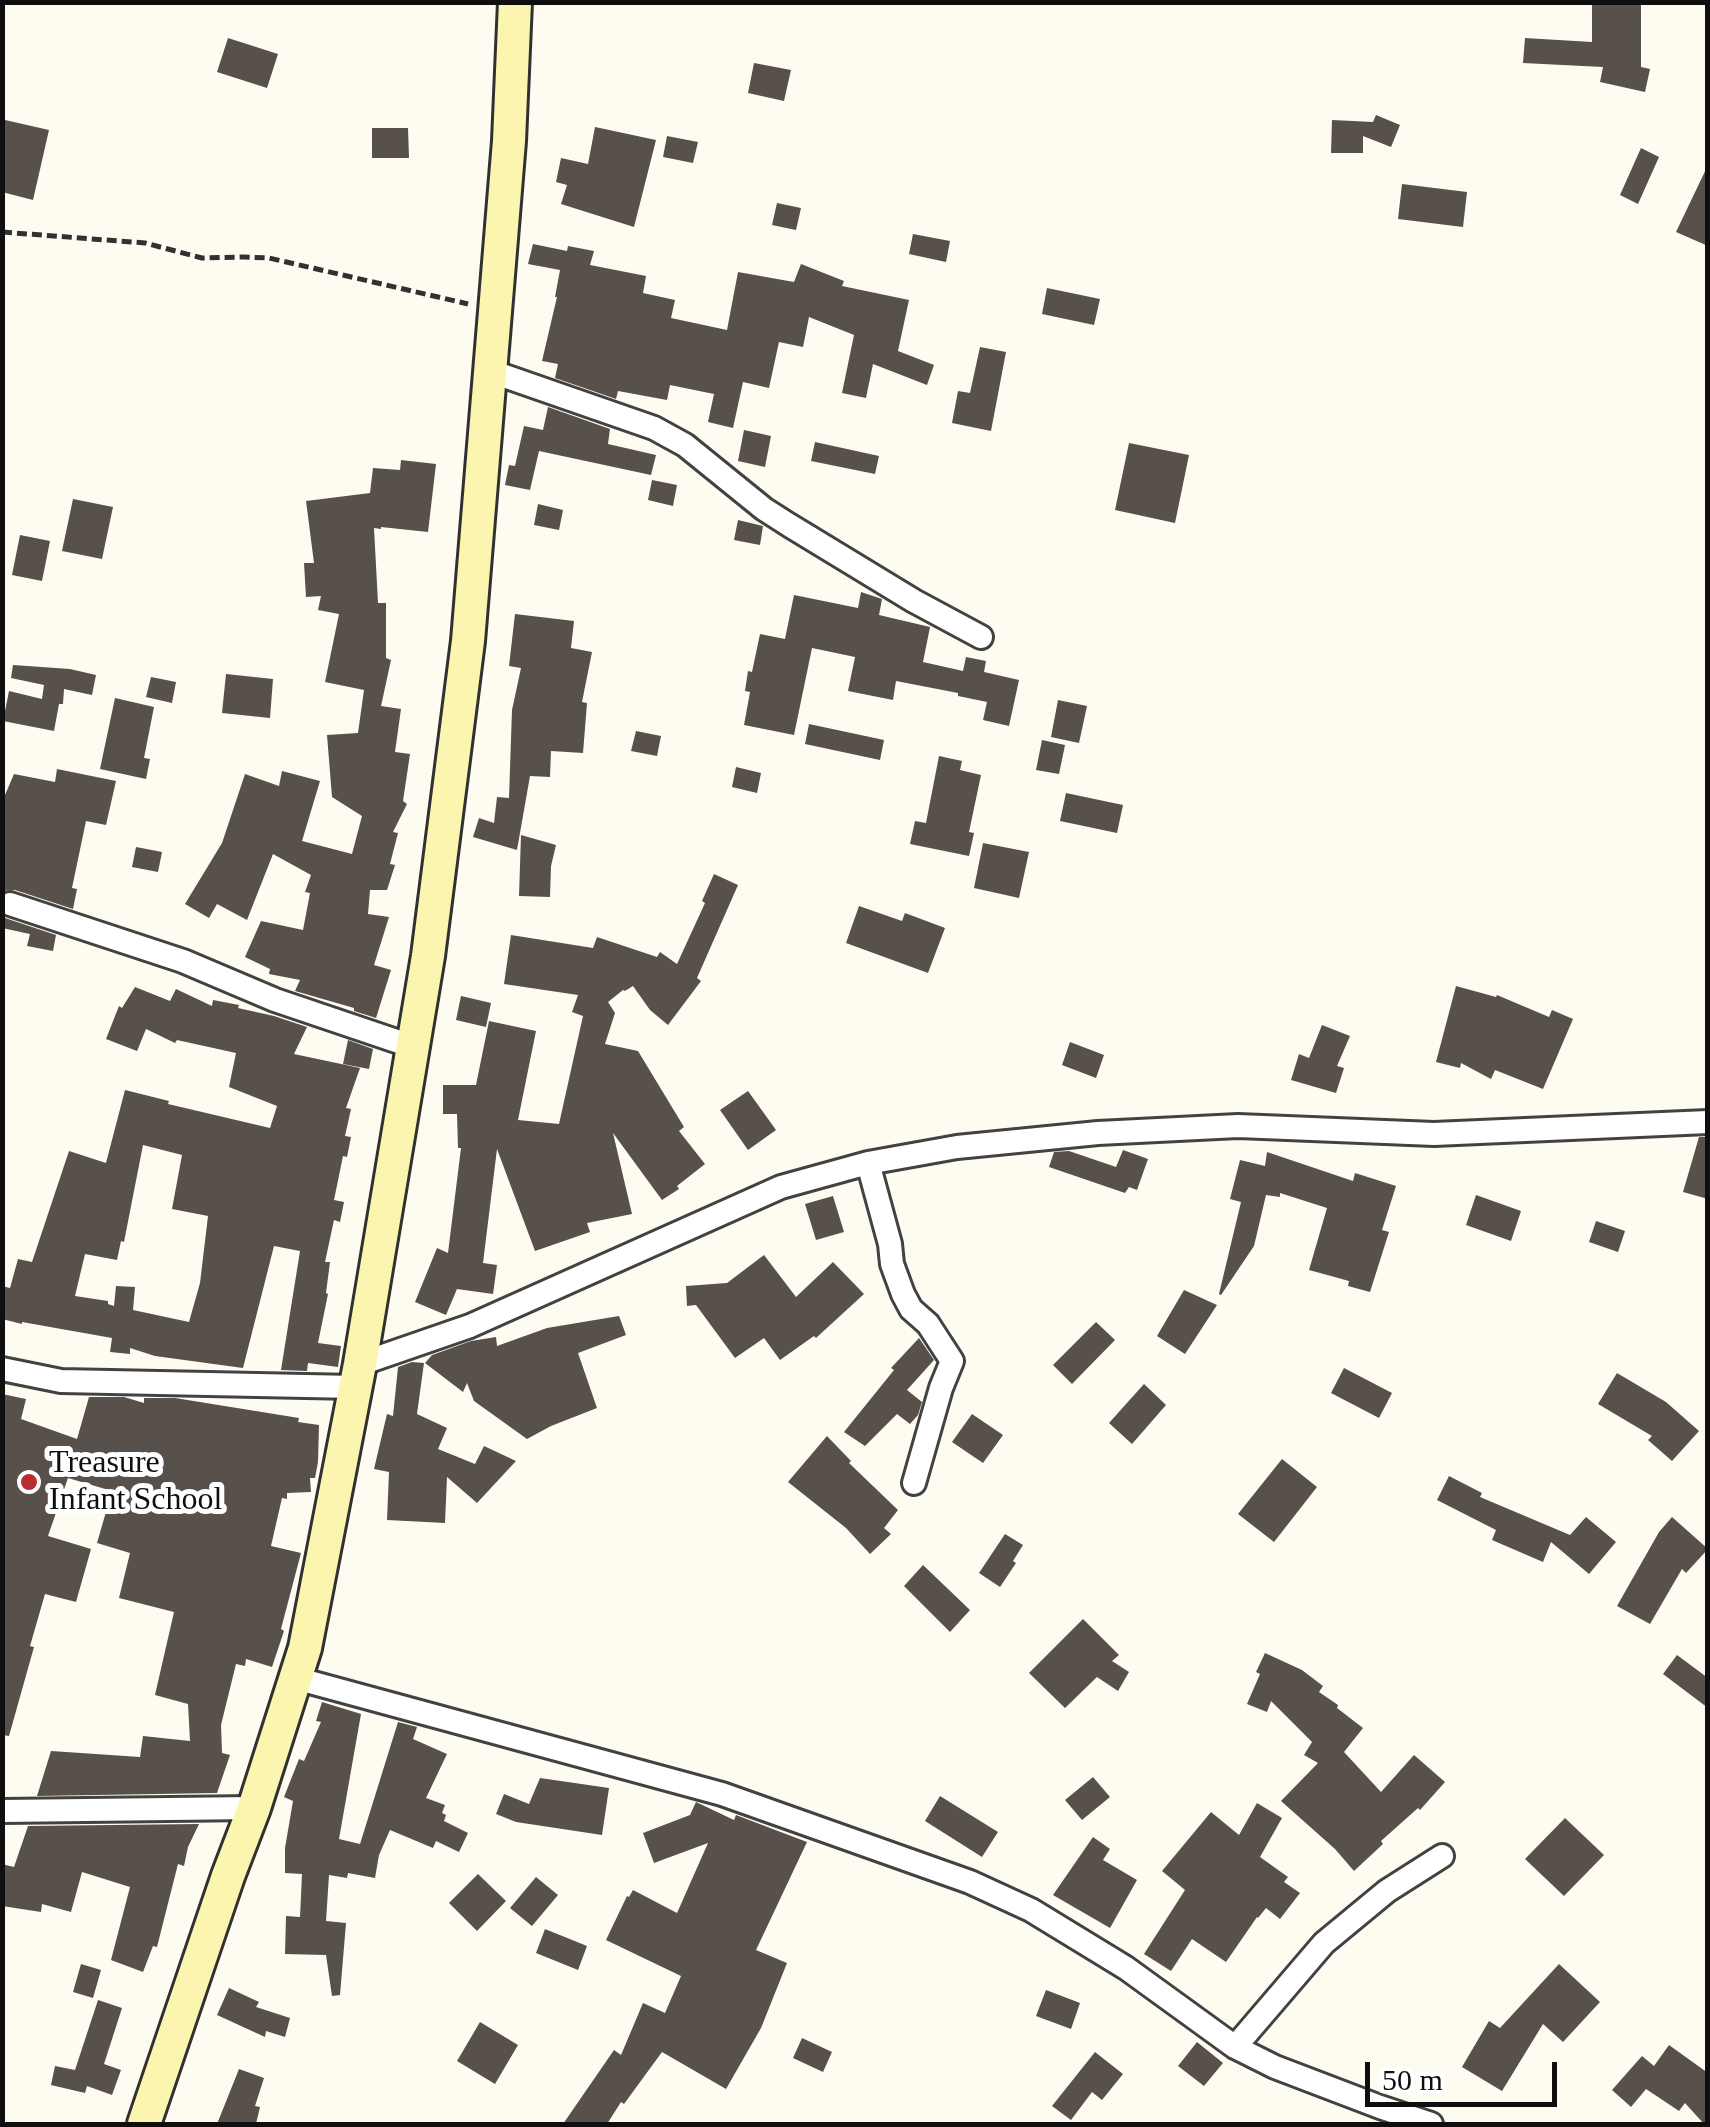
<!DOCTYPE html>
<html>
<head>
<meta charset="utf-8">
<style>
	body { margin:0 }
	#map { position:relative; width:1710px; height:2127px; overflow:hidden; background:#fefcf1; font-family:Georgia,serif }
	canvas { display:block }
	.frame { position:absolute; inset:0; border:5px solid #0f0f0f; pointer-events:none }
	.scale { position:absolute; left:1365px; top:2062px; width:192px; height:45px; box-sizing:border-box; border:5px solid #0f0f0f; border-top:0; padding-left:12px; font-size:30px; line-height:35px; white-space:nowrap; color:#0f0f0f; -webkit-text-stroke:8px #fff; paint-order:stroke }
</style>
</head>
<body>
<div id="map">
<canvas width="1710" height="2127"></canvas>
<div class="frame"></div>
<div class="scale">50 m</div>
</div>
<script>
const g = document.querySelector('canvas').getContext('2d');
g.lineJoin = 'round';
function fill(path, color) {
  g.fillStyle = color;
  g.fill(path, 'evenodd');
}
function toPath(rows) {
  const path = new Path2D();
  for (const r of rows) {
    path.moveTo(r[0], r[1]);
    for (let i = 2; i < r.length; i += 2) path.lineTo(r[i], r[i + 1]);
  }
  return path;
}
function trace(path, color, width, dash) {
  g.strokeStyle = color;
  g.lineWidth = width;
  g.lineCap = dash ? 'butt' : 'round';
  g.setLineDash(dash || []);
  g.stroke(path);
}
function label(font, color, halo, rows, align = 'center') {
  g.font = font + ' Georgia,serif';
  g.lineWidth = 10;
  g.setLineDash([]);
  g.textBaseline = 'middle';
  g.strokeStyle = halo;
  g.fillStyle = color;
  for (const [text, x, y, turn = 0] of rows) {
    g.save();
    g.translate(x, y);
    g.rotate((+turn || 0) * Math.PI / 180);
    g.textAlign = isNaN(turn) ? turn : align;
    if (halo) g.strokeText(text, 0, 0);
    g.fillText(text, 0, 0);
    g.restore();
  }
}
const building = toPath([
	[1592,2,1641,2,1641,67,1650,69,1645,92,1600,82,1603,67,1523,63,1525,38,1592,42],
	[228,38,278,54,267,88,217,72],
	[754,63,791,70,784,101,748,93],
	[1376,115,1400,125,1391,147,1363,136,1363,153,1331,153,1332,120,1373,122],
	[5,120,49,130,33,200,2,192,2,132],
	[595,127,656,140,634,227,561,204,567,185,556,182,561,158,588,164],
	[372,128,408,128,409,158,372,158],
	[667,136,698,142,693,163,663,157],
	[1641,148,1659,157,1638,204,1620,195],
	[1708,165,1708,246,1676,232],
	[1402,184,1467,192,1463,227,1398,219],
	[777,203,801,208,796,230,772,225],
	[913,234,950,241,946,262,909,254],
	[533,244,567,251,568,246,594,251,590,265,646,276,643,293,675,300,671,318,727,330,738,272,794,282,801,264,844,281,842,286,909,300,898,351,934,365,927,385,873,364,866,398,842,393,854,335,809,317,803,347,779,342,769,388,743,382,733,428,708,422,714,394,670,385,667,400,618,391,616,399,555,378,558,364,542,361,557,297,555,297,560,270,528,264],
	[1047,288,1100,299,1094,325,1042,314],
	[980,347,1006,352,991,431,952,423,958,391,970,393],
	[548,407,610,429,608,444,656,455,651,475,539,451,530,490,505,485,509,465,515,466,524,426,543,430],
	[744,430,771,436,765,467,738,461],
	[815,442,879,456,875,474,811,461],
	[1129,443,1189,455,1175,523,1115,510],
	[401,460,436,464,428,532,381,527,381,529,374,528,378,603,386,603,386,658,391,660,381,706,401,709,395,752,410,754,403,801,407,804,393,832,398,833,390,864,395,865,387,890,370,890,368,914,389,917,374,965,391,970,376,1018,354,1011,354,1008,295,991,300,980,269,974,270,969,245,957,261,921,303,930,310,893,305,892,311,875,273,854,247,920,217,904,209,918,185,904,222,843,245,774,279,786,282,771,320,781,302,841,352,854,362,816,332,797,327,735,358,733,364,690,325,682,339,614,318,610,321,596,306,597,304,563,314,563,306,501,370,493,373,468,400,470],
	[652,480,677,485,673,506,648,500],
	[73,499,113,507,102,559,62,551],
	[538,504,563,510,559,530,534,525],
	[738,520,763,526,760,545,734,540],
	[20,535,50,541,42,581,12,575],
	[861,592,882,599,879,615,930,627,923,662,963,671,966,657,986,661,984,672,1019,680,1009,726,983,720,987,702,958,696,958,693,896,681,893,700,848,691,855,657,812,648,794,735,744,725,750,692,745,691,748,671,752,672,760,634,785,639,794,595,858,608],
	[515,614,574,621,571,648,592,652,582,702,587,703,583,753,551,751,550,777,530,776,517,850,473,837,479,818,494,823,497,797,509,798,512,710,521,668,509,666],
	[13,665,70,669,96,675,92,695,64,689,63,704,59,704,54,731,3,721,9,691,42,699,44,685,11,678],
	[226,674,273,679,270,718,222,713],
	[151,677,176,682,172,703,146,697],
	[115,698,154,707,144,758,150,759,146,779,100,769],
	[1058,700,1087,706,1079,743,1051,737],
	[809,724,884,740,880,760,805,744],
	[636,731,661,736,657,756,631,751],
	[1042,740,1065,745,1059,774,1036,770],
	[939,756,962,761,960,770,981,775,969,832,974,833,969,856,910,844,915,821,926,823],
	[736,767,761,773,757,793,732,787],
	[57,769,116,781,106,825,86,821,72,888,77,889,73,909,15,890,2,891,2,802,14,774,55,782],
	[1066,793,1123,805,1117,833,1060,821],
	[521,835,556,845,551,866,550,897,519,896],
	[983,843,1029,852,1019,898,974,888],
	[136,847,162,852,158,872,132,867],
	[714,874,738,885,697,978,701,981,668,1025,650,1010,633,986,625,991,623,990,608,1002,615,1013,605,1044,638,1051,684,1127,679,1131,705,1164,677,1186,679,1189,662,1200,613,1133,632,1214,587,1223,590,1232,535,1251,497,1149,483,1263,497,1265,493,1294,457,1289,446,1315,415,1302,437,1248,448,1253,461,1148,458,1148,457,1114,443,1114,443,1085,476,1085,489,1021,536,1031,518,1120,559,1124,583,1016,572,1012,578,995,504,984,511,935,593,948,597,937,657,957,660,952,677,964,705,903,702,901],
	[859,906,902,921,905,913,945,928,928,973,846,943],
	[2,917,56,935,53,951,27,946,30,934,2,928],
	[1456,986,1496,997,1497,995,1549,1017,1552,1010,1573,1019,1543,1089,1495,1070,1491,1079,1461,1063,1460,1068,1436,1062],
	[135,987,170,1001,176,989,212,1006,213,1000,239,1005,238,1008,274,1016,307,1027,294,1054,360,1068,346,1108,351,1109,345,1136,351,1137,347,1157,343,1156,334,1200,344,1202,340,1222,334,1220,325,1262,330,1262,326,1293,328,1294,318,1343,341,1346,338,1367,308,1363,307,1371,281,1370,300,1251,274,1246,243,1368,155,1356,130,1348,130,1354,110,1352,112,1338,22,1322,22,1324,2,1319,2,1286,10,1288,18,1259,32,1262,69,1151,106,1163,125,1090,169,1101,168,1104,270,1128,277,1106,229,1087,236,1053,177,1040,175,1043,146,1029,137,1051,106,1039,119,1006,122,1008],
	[143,1145,182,1155,172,1209,208,1216,200,1283,189,1322,133,1310,135,1287,116,1286,114,1306,108,1304,108,1301,75,1296,85,1254,117,1260,121,1241,124,1242],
	[461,996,491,1003,486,1027,456,1020],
	[1322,1025,1350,1036,1337,1066,1344,1068,1336,1093,1291,1080,1299,1054,1309,1058],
	[348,1040,373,1049,369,1069,343,1064],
	[1070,1042,1104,1055,1096,1078,1062,1065],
	[748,1091,776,1130,748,1150,720,1110],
	[1699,1137,1708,1137,1708,1199,1683,1192],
	[1123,1150,1148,1159,1137,1190,1129,1187,1125,1193,1049,1167,1054,1152,1069,1151,1116,1167],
	[1267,1152,1353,1181,1355,1173,1396,1186,1382,1230,1389,1232,1370,1292,1348,1286,1349,1281,1309,1270,1327,1208,1280,1193,1280,1197,1266,1195,1254,1246,1221,1295,1219,1294,1241,1202,1230,1199,1240,1160,1265,1166],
	[1476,1195,1521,1211,1511,1241,1466,1225],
	[833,1196,844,1232,816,1240,805,1204],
	[1596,1221,1625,1231,1618,1252,1589,1242],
	[764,1255,796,1297,833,1262,864,1294,816,1338,814,1336,780,1360,764,1338,735,1358,696,1305,687,1306,686,1286,727,1283],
	[1184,1290,1217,1305,1185,1354,1157,1336],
	[619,1316,626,1335,578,1353,597,1408,551,1426,527,1439,474,1401,467,1383,463,1392,425,1363,432,1355,471,1341,496,1337,497,1346,547,1328],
	[1096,1322,1115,1340,1072,1384,1053,1365],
	[919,1338,934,1360,907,1390,922,1402,918,1415,910,1424,897,1414,865,1446,844,1432,894,1370,891,1368],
	[412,1362,424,1363,417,1414,447,1428,438,1449,475,1464,484,1446,516,1461,477,1503,447,1477,445,1523,387,1520,389,1472,374,1469,387,1414,393,1416,398,1367],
	[1344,1368,1392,1393,1379,1418,1331,1393],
	[1617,1373,1666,1402,1699,1431,1672,1461,1648,1440,1652,1436,1598,1404],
	[1144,1384,1166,1405,1132,1444,1109,1423],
	[2,1394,26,1399,21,1419,77,1439,89,1397,124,1397,144,1403,144,1398,175,1398,299,1418,298,1422,319,1425,318,1462,315,1478,310,1478,311,1492,287,1493,287,1499,282,1498,271,1546,301,1553,281,1629,284,1631,272,1667,246,1659,245,1666,236,1664,221,1725,222,1753,230,1755,217,1793,37,1796,51,1751,140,1757,143,1736,190,1741,188,1704,155,1695,174,1612,119,1598,130,1553,97,1543,112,1491,68,1478,48,1536,91,1549,76,1602,45,1594,30,1646,34,1647,9,1736,2,1735],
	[972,1414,1003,1435,983,1463,952,1442],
	[827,1436,851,1461,849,1463,898,1510,884,1528,891,1534,870,1554,846,1528,788,1482],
	[1282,1459,1317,1487,1274,1542,1238,1514],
	[1449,1476,1482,1493,1480,1497,1570,1535,1586,1517,1616,1542,1589,1574,1551,1542,1543,1562,1492,1540,1496,1530,1437,1500],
	[1672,1517,1708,1549,1686,1573,1682,1569,1650,1624,1617,1606,1659,1532],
	[1005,1534,1023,1545,1013,1561,1016,1563,1000,1587,979,1573],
	[923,1565,970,1610,950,1632,904,1586],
	[1083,1619,1119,1655,1112,1661,1129,1672,1118,1691,1097,1677,1065,1708,1029,1673],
	[1265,1653,1302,1670,1323,1686,1319,1692,1338,1705,1337,1708,1363,1728,1344,1752,1381,1792,1414,1755,1445,1782,1420,1810,1418,1808,1381,1841,1383,1844,1354,1871,1335,1849,1281,1801,1318,1763,1304,1755,1312,1742,1271,1701,1267,1712,1247,1704,1260,1674,1256,1672],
	[1677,1655,1708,1678,1708,1708,1663,1674],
	[322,1702,361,1714,339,1839,360,1844,398,1722,417,1727,413,1739,447,1754,426,1798,445,1805,442,1813,446,1815,444,1821,468,1833,459,1852,436,1841,433,1848,390,1830,379,1855,375,1878,348,1873,347,1878,329,1875,326,1921,346,1923,340,1995,332,1996,326,1955,285,1954,286,1916,300,1917,302,1874,285,1873,285,1848,293,1801,284,1797,299,1759,304,1761,321,1722,316,1721],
	[1093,1777,1110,1797,1082,1820,1065,1800],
	[540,1778,609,1788,602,1835,516,1822,496,1814,504,1794,529,1804],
	[940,1796,998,1832,982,1857,925,1821],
	[696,1802,734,1820,736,1815,807,1842,756,1950,787,1963,761,2028,726,2089,662,2052,624,2104,621,2102,607,2124,563,2124,614,2050,621,2055,643,2003,665,2013,681,1976,606,1940,627,1896,629,1897,633,1890,677,1913,708,1843,654,1863,643,1833,690,1815],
	[1257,1803,1282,1818,1260,1857,1288,1877,1284,1882,1300,1893,1280,1919,1266,1908,1258,1918,1257,1917,1226,1962,1192,1939,1171,1971,1144,1954,1185,1890,1162,1871,1211,1812,1239,1835],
	[1565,1818,1604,1855,1564,1896,1525,1859],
	[199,1824,188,1847,184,1866,178,1864,157,1947,153,1946,143,1972,111,1960,130,1887,82,1872,71,1912,42,1904,41,1912,2,1906,2,1864,14,1867,28,1826],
	[1093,1837,1110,1849,1103,1860,1137,1880,1110,1928,1053,1895],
	[478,1874,506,1901,477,1931,449,1903],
	[536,1877,558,1895,532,1926,510,1908],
	[545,1929,587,1946,578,1970,536,1953],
	[81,1964,101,1970,93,1998,73,1992],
	[1559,1964,1600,2002,1563,2042,1543,2024,1502,2091,1462,2067,1489,2021,1500,2028],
	[229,1988,259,2002,256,2007,290,2018,285,2037,266,2031,265,2037,217,2015],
	[1046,1990,1080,2003,1071,2029,1036,2016],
	[98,2000,122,2008,104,2064,121,2070,112,2095,87,2086,85,2093,51,2085,55,2066,75,2070],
	[480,2022,518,2045,495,2084,457,2061],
	[802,2038,832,2052,823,2072,793,2058],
	[1197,2042,1223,2063,1204,2086,1178,2066],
	[1669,2045,1708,2073,1708,2124,1704,2124,1685,2103,1679,2111,1646,2089,1631,2107,1612,2090,1642,2056,1654,2066],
	[1095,2052,1123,2074,1102,2100,1092,2092,1071,2120,1052,2106],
	[239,2069,264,2078,255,2106,260,2107,256,2124,217,2124]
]);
const path = toPath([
	[2,232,145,243,202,258,244,257,269,258,468,304]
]);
const street = toPath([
	[490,371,654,428,685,445,764,509,789,525,914,601,981,637],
	[10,904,183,961,275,1000,414,1047],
	[868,1163,890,1244,892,1264,903,1294,911,1309,928,1324,952,1361,941,1388,914,1483],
	[360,1364,470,1326,781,1187,868,1163,957,1147,1098,1133,1238,1126,1434,1134,1708,1122],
	[2,1369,61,1381,355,1387],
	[295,1678,722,1794,970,1882,1031,1910,1126,1968,1235,2047,1275,2067,1380,2107,1431,2124],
	[2,1811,254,1808],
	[1235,2047,1324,1943,1387,1891,1442,1856]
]);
const secondary = toPath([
	[144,2124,228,1876,254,1808,305,1648,360,1364,428,956,468,641,509,141,515,2]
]);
const markers = [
	[29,1482,10,"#b82d2e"]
];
const poiNames = [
	["Treasure",49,1464],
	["Infant School",49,1501]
];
fill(building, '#57504b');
trace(street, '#424242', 28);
trace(secondary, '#313131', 38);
trace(path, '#313131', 5, [10, 5]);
trace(street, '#fff', 22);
trace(secondary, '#fbf5af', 32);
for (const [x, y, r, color] of markers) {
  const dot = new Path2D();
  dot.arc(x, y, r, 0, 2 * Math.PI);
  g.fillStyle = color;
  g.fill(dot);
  trace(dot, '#fff', 4);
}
label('32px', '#0f0f0f', '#fff', poiNames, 'left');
</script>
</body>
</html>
